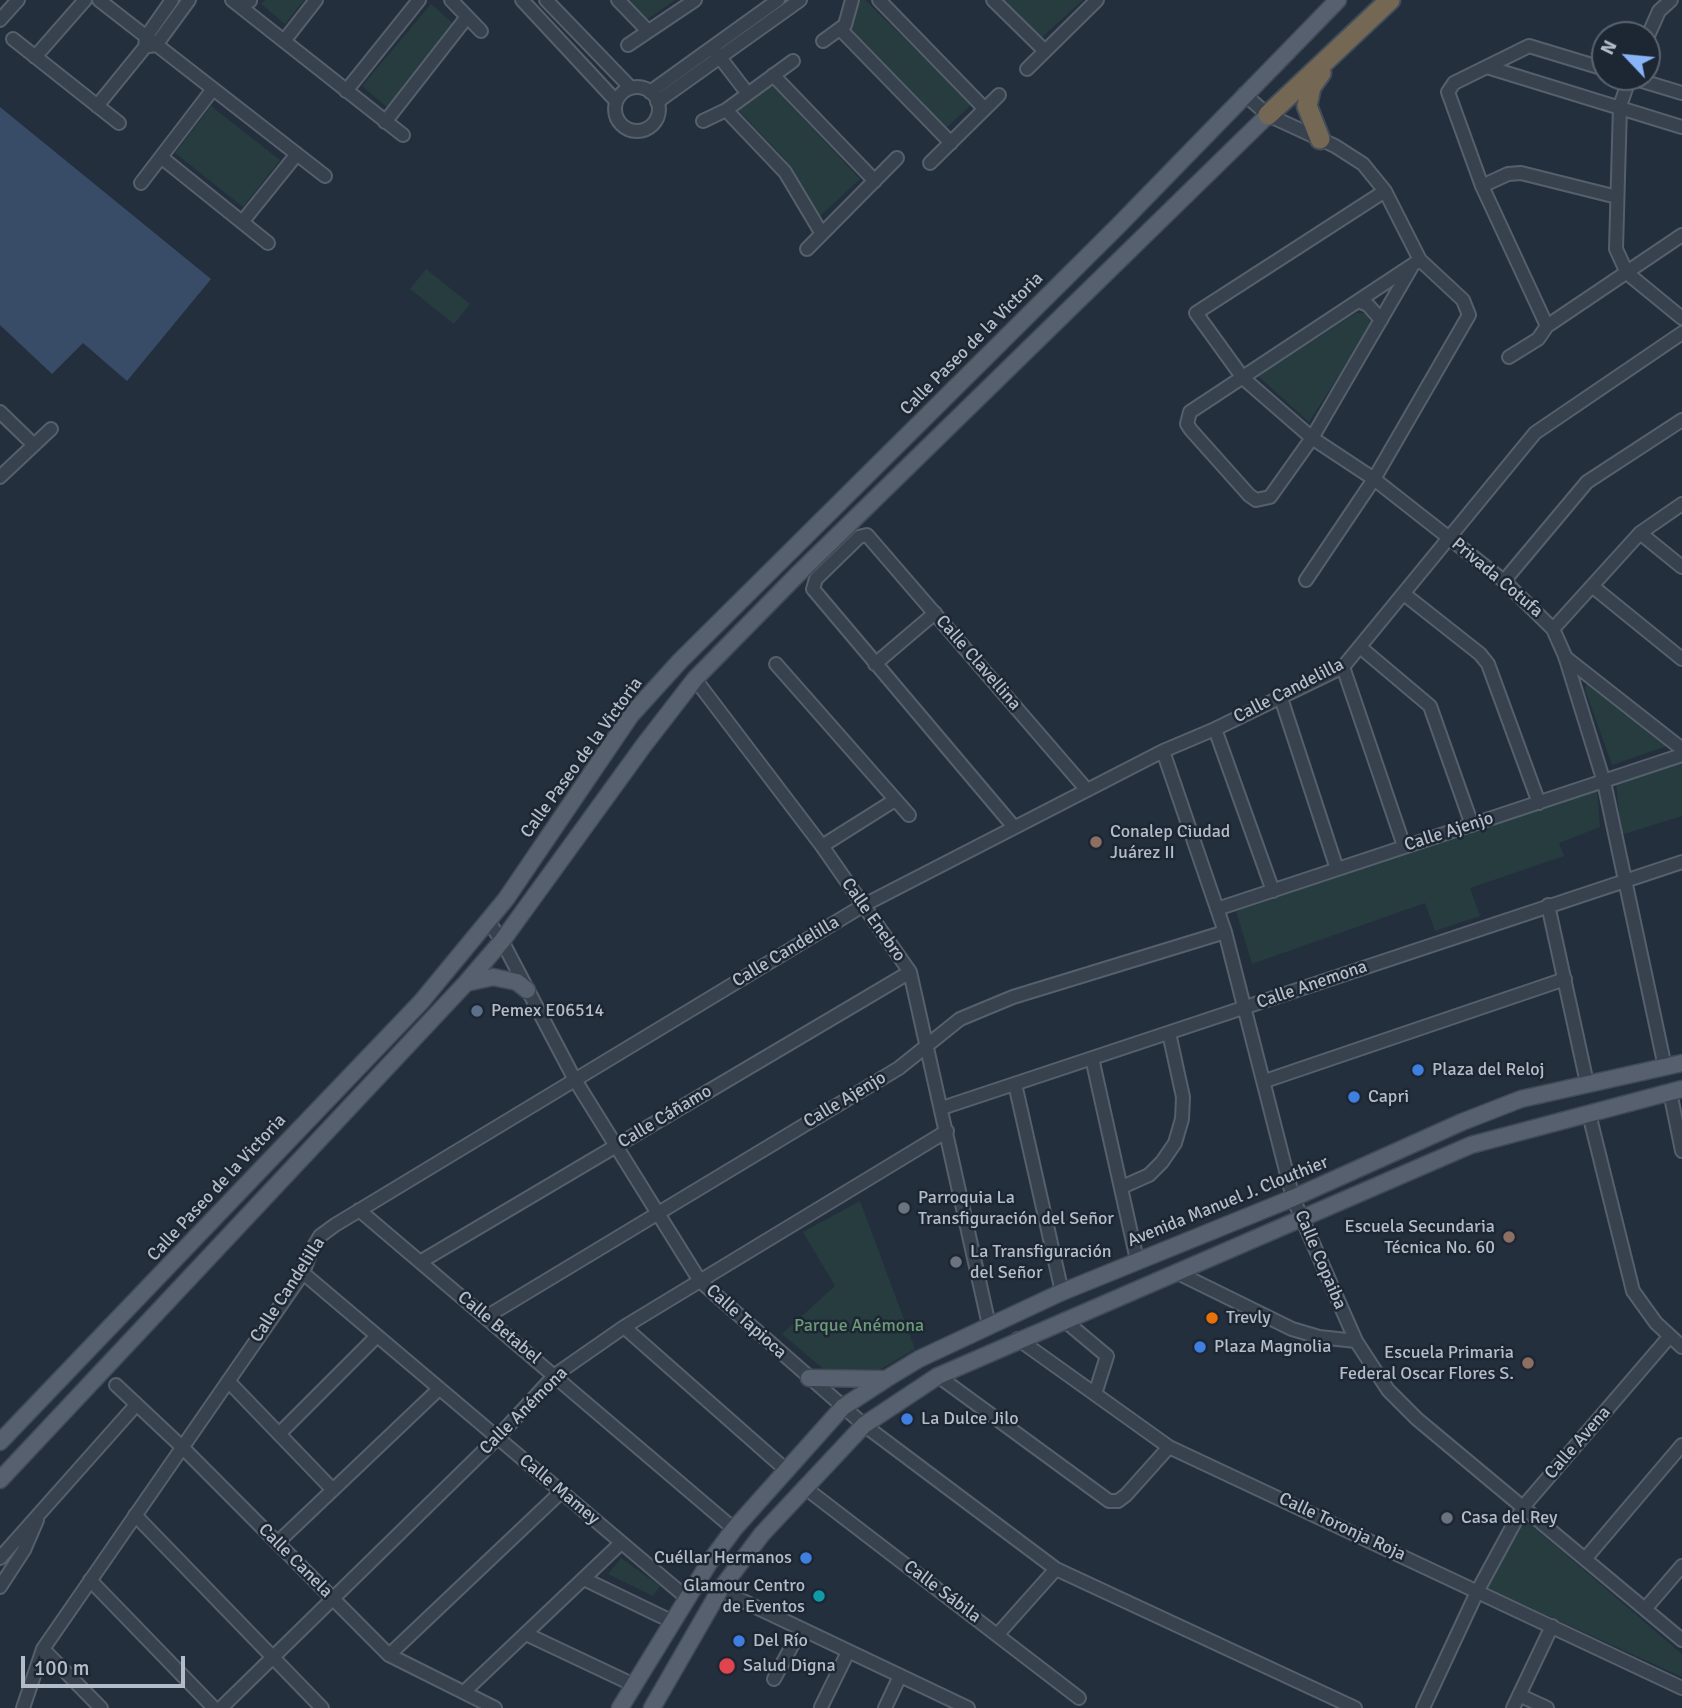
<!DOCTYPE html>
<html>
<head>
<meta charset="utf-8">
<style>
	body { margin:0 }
	#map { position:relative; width:1682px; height:1708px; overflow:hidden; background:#242f3e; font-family:Signika,sans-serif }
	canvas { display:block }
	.north { position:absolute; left:1591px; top:21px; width:70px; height:70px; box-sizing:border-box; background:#1d2633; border:2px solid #59626f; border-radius:50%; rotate:296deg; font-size:19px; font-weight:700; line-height:28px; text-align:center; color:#b4bcc9 }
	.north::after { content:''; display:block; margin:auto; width:24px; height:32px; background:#8ab4f8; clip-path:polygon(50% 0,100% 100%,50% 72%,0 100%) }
	.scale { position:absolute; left:21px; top:1656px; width:164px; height:32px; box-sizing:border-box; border:4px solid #b4bcc9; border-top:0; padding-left:9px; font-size:21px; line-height:24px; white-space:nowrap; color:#b4bcc9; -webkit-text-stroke:5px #1d2633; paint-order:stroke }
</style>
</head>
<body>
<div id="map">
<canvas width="1682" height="1708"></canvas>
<div class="north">N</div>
<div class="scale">100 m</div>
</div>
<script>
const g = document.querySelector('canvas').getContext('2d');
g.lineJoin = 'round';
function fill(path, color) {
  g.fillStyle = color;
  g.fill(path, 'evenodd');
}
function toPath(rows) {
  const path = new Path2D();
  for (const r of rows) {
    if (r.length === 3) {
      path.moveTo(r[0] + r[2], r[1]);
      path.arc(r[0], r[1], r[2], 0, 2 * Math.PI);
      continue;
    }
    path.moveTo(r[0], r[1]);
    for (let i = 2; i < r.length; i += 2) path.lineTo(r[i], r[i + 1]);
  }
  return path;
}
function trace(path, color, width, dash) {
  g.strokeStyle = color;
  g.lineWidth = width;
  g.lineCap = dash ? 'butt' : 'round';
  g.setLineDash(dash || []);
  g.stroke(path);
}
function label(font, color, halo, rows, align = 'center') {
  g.font = font + ' Signika,sans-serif';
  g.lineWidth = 5;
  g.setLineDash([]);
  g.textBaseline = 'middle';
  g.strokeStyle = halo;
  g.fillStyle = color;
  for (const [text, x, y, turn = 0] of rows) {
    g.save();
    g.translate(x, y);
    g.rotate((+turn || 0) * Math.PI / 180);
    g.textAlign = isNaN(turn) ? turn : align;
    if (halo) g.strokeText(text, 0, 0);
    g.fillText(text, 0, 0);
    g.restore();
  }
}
const green = toPath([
	[265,0,304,0,285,24,261,4],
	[626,0,675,0,645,21],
	[861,0,865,0,972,104,944,130,847,28],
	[1000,0,1083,0,1040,39],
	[431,4,456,26,387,107,362,86],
	[770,83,860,179,820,216,782,156,738,110],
	[211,106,280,160,243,207,175,153],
	[426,269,470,304,454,324,410,289],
	[1356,313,1365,313,1372,324,1309,422,1258,376],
	[1588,681,1667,746,1612,765,1585,689],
	[1682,758,1682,816,1621,835,1616,782],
	[1597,789,1600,827,1559,843,1564,856,1470,888,1480,916,1435,931,1425,903,1252,964,1236,911],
	[860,1201,915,1349,879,1370,827,1372,782,1334,835,1286,803,1232],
	[1523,1518,1682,1654,1682,1677,1487,1588],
	[621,1558,660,1586,653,1596,608,1574]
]);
const water = toPath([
	[0,107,211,279,127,381,83,343,52,374,0,325]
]);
const minor = toPath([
	[99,0,325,176],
	[232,0,403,135],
	[248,0,250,1],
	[451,0,481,31],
	[522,0,616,101],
	[546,0,631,88],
	[618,0,648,31],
	[879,0,985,109],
	[993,0,1045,51],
	[0,20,18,0],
	[840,29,951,143],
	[1647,38,1659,11,1671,0],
	[13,39,119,123],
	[284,41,316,0],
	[823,41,845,25,852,0],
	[628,45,695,0],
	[149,46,156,45,189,0],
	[715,51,748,94],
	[35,57,85,0],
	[1487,67,1682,127],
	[1027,69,1097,0],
	[773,75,875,181],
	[1629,77,1682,93],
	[1630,77,1620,106,1616,249,1627,273,1682,318],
	[637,109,22],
	[346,91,419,0],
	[650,92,778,0],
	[1244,94,1268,115,1335,146,1363,164,1385,191,1420,260,1463,300,1469,315,1374,479,1306,580],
	[657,102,800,0],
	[97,106,145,47,146,37,172,0],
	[726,110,785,172,822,234],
	[703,121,726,110,793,61],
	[385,122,467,17],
	[161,157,268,243],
	[930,163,999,95],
	[141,183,213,89],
	[1482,186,1508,174,1521,173,1617,197],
	[1385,191,1196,313,1243,378,1312,438,1374,479,1504,581,1553,629,1565,656,1604,782,1665,1067],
	[243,221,297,154],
	[807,249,897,158],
	[1411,268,1312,438,1270,497,1256,500,1249,495,1191,430,1187,424,1190,412,1420,260],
	[1358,301,1368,305,1381,320],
	[1547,326,1482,186,1448,92,1454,83,1529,46,1605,69],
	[1509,357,1538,339,1547,326,1682,235],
	[0,412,33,444],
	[0,477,51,429],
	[1640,533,1682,567],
	[1504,581,1587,482,1682,420],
	[1592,586,1682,659],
	[1404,594,1480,654,1488,664,1539,803],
	[1553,629,1640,533,1682,504],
	[1360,647,1430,706,1472,825],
	[1565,657,1682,749],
	[776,664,909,815],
	[875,664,935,613],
	[1343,667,1404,846],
	[695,679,822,846,910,972,989,1325],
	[1280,695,1337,869],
	[1215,729,1273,891],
	[1163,751,1225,932,1293,1198,1356,1341,1388,1390,1417,1419,1682,1640],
	[1014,827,813,589,816,579,859,537,867,535,1087,790],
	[822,846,895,800],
	[1548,905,1587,1083],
	[1217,909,1682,755],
	[488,921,502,941,575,1080,700,1281,864,1425,1056,1569,1355,1708],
	[1092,1058,1137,1260],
	[1265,1081,1565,979],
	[1015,1084,1062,1292],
	[1670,1092,1682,1151],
	[942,1108,1682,862],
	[1589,1114,1633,1291,1656,1323,1682,1347],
	[1122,1187,1149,1175,1162,1162,1175,1143,1182,1119,1183,1097,1169,1033],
	[359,1210,734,1529],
	[420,1262,910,972],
	[1176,1272,1292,1329,1319,1337,1356,1341],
	[303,1273,687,1598],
	[486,1317,899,1068,960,1019,1013,997,1225,932],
	[1064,1320,1107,1356,1095,1394],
	[624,1327,785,1469],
	[1018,1339,1169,1447,1682,1688],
	[938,1376,1109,1501,1118,1501,1126,1495,1169,1447],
	[228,1381,333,1490],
	[116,1385,182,1447,389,1655,495,1708],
	[279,1434,377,1336],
	[804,1487,1079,1698],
	[135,1515,322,1708],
	[277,1543,439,1389],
	[0,1558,136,1405],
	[1585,1559,1682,1445],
	[584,1579,673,1622],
	[90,1580,214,1708],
	[0,1587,24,1550,37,1520],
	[720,1590,968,1708],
	[1645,1609,1682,1566],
	[526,1634,634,1685],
	[998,1634,1056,1569],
	[43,1649,101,1708],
	[389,1655,561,1492],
	[774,1679,801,1629],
	[464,1692,621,1543],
	[1519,1695,1547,1708],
	[821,1707,848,1652],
	[23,1708,43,1649,303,1273,311,1251,320,1236,335,1225,864,905,1163,751,1215,729,1343,667,1535,433,1682,333],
	[221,1708,497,1438,555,1375,624,1327,947,1131],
	[885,1708,900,1676],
	[1423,1708,1478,1590,1523,1507,1670,1336],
	[1513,1708,1552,1626]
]);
const major = toPath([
	[466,983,493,977,517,982,527,990],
	[809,1378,884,1379],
	[0,1442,421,1002,506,899,631,715,680,661,1117,227,1338,0],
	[0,1480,466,983,502,941,644,745,695,679,797,575,1268,115],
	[620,1708,709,1563,734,1529,843,1407,886,1379,919,1359,1062,1292,1293,1198,1462,1122,1521,1099,1682,1063],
	[652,1708,720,1590,762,1534,864,1425,938,1376,1471,1145,1682,1089]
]);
const highway = toPath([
	[1268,115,1390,0],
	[1320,139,1307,106,1311,87,1321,73]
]);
const markers = [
	[1096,842,7,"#8d6e63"],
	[477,1011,7,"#5c6f8a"],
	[1418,1070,7,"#3f7fe0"],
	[1354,1097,7,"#3f7fe0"],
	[904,1208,7,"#6b7280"],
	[1509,1237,7,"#8d6e63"],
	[956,1262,7,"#6b7280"],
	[1212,1318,7,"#e8710a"],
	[1200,1347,7,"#3f7fe0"],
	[1528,1363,7,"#8d6e63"],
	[907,1419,7,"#3f7fe0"],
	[1447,1518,7,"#6b7280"],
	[806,1558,7,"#3f7fe0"],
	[819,1596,7,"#0f9aa8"],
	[739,1641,7,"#3f7fe0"],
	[727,1666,9,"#e0444e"]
];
const streetNames = [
	["Calle Paseo de la Victoria",972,344,-45],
	["Privada Cotufa",1497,578,40],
	["Calle Clavellina",978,663,49],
	["Calle Candelilla",1289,691,-27],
	["Calle Paseo de la Victoria",582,758,-54],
	["Calle Ajenjo",1449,832,-18],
	["Calle Enebro",873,920,55],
	["Calle Candelilla",786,952,-31],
	["Calle Anemona",1312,985,-19],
	["Calle Ajenjo",845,1100,-31],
	["Calle Cáñamo",665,1117,-31],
	["Calle Paseo de la Victoria",217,1188,-47],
	["Avenida Manuel J. Clouthier",1228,1202,-22],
	["Calle Copaiba",1320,1260,67],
	["Calle Candelilla",288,1290,-57],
	["Calle Tapioca",746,1322,42],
	["Calle Betabel",499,1328,40],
	["Calle Anémona",524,1411,-45],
	["Calle Avena",1578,1443,-49],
	["Calle Mamey",559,1490,40],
	["Calle Toronja Roja",1342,1527,25],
	["Calle Canela",295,1561,45],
	["Calle Sábila",942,1592,37]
];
const poiNames = [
	["Conalep Ciudad",1110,832],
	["Juárez II",1110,853],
	["Pemex E06514",491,1011],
	["Plaza del Reloj",1432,1070],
	["Capri",1368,1097],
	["Parroquia La",918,1198],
	["Transfiguración del Señor",918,1219],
	["Escuela Secundaria",1495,1227,"right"],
	["Técnica No. 60",1495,1248,"right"],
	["La Transfiguración",970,1252],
	["del Señor",970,1273],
	["Trevly",1226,1318],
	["Plaza Magnolia",1214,1347],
	["Escuela Primaria",1514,1353,"right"],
	["Federal Oscar Flores S.",1514,1374,"right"],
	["La Dulce Jilo",921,1419],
	["Casa del Rey",1461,1518],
	["Cuéllar Hermanos",792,1558,"right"],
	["Glamour Centro",805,1586,"right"],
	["de Eventos",805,1607,"right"],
	["Del Río",753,1641],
	["Salud Digna",743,1666]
];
const parkNames = [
	["Parque Anémona",859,1326]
];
fill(green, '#263c3f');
fill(water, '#394c67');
trace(minor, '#565f6c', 16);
trace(major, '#414a57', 19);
trace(highway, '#434c59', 23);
trace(minor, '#38414e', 12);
trace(major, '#56606e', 16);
trace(highway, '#746855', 19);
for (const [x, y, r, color] of markers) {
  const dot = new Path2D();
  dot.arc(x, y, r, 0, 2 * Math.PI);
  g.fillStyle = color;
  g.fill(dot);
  trace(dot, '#1d2633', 2.5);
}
label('18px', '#b4bcc9', '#1d2633', streetNames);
label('18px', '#b4bcc9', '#1d2633', poiNames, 'left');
label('18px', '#6b9a76', '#1d2633', parkNames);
</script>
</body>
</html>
